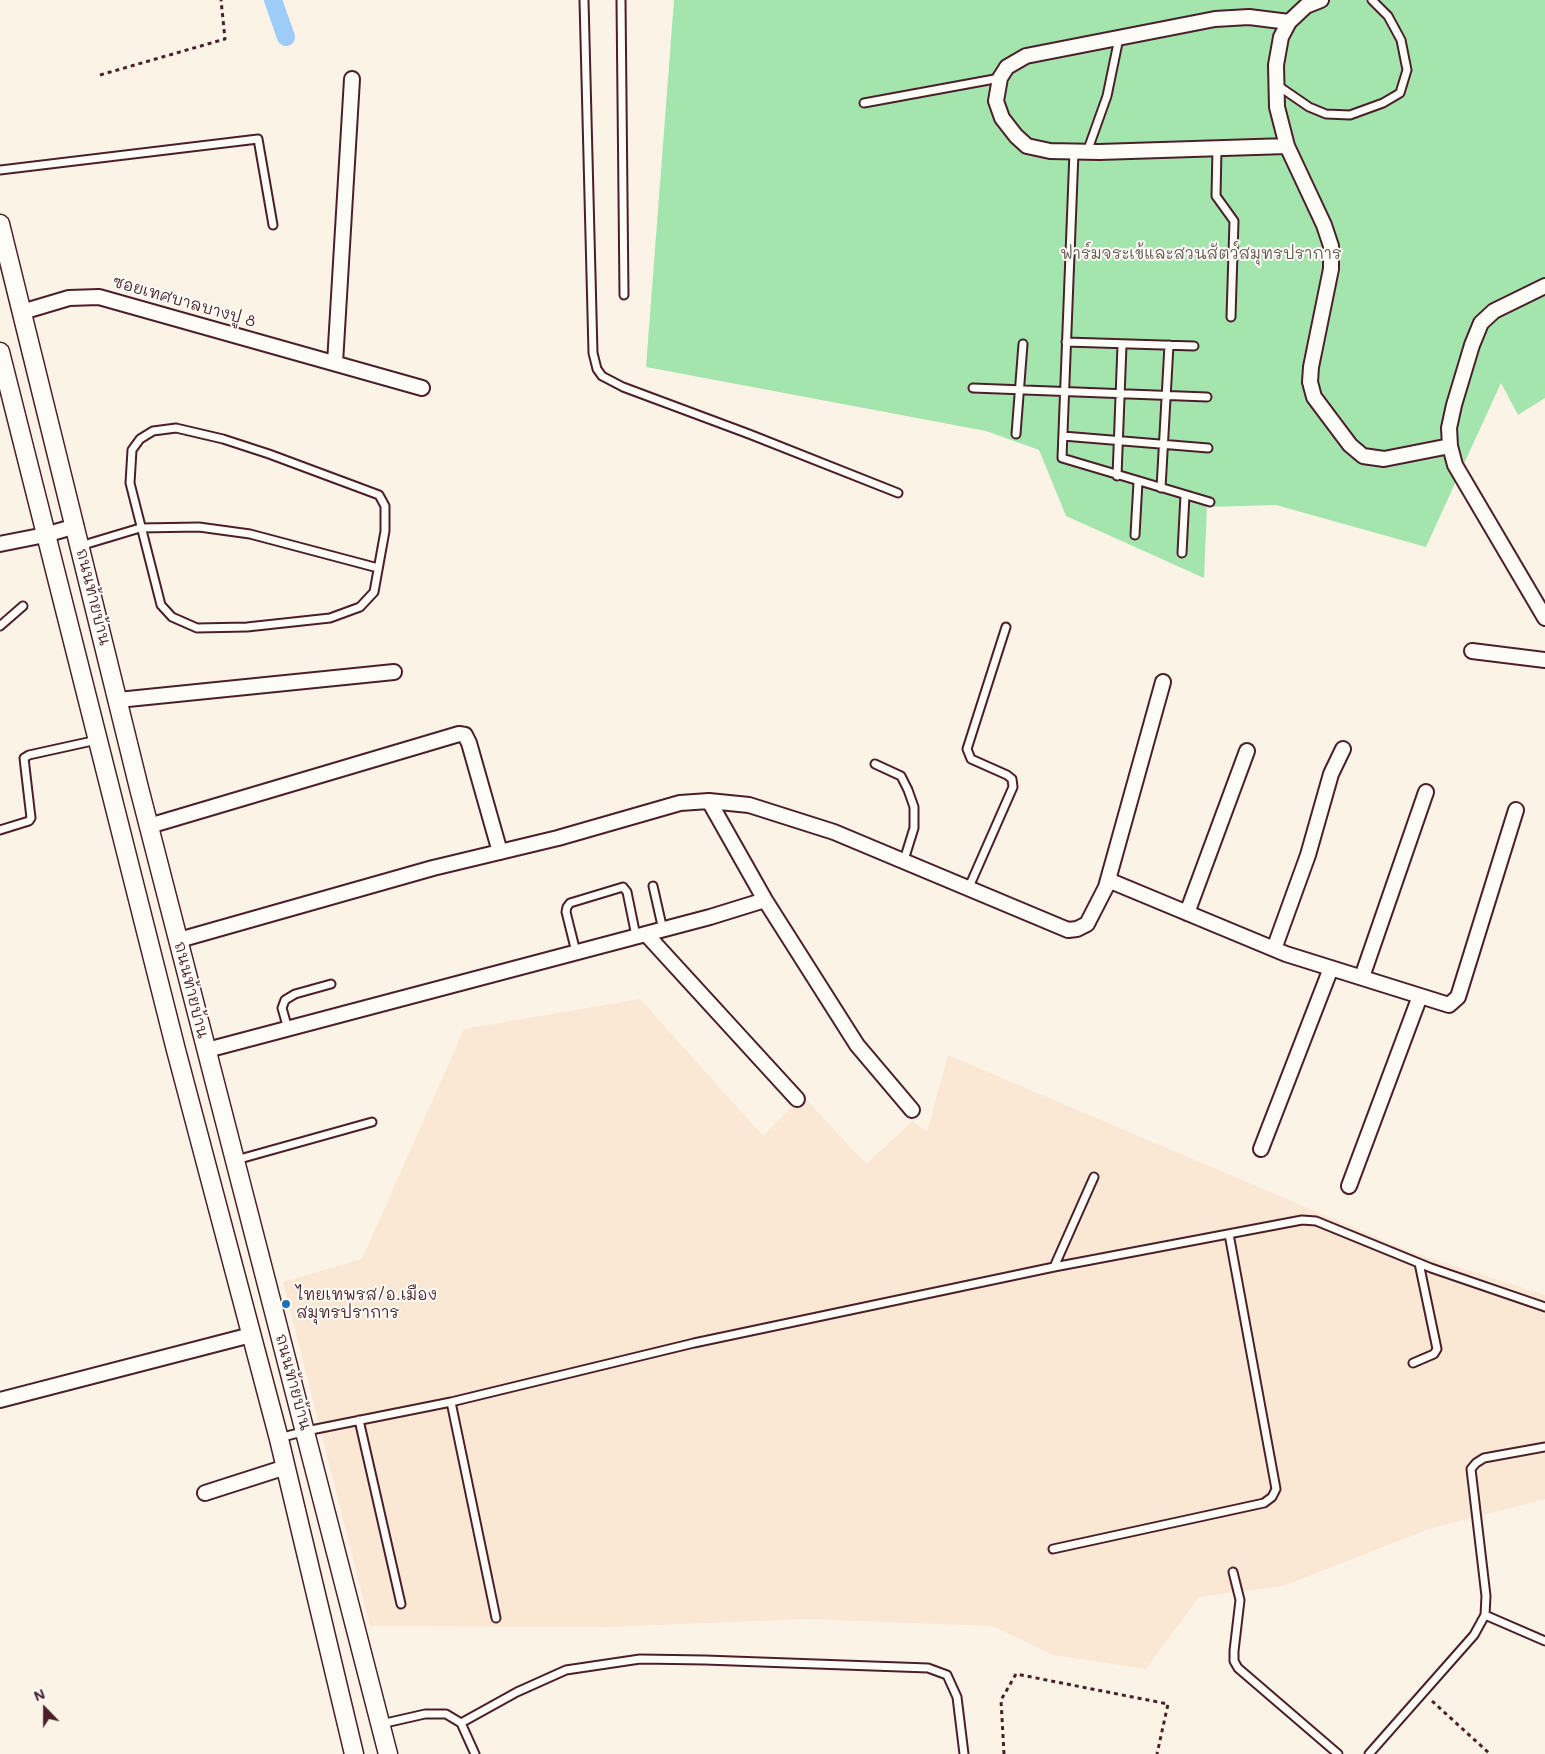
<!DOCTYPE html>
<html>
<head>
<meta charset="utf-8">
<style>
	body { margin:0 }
	#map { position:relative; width:1545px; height:1754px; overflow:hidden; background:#fcf3e7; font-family:Mali,sans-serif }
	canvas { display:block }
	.north { position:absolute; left:20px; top:1684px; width:50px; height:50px; -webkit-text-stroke:4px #fdfcf7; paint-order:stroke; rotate:338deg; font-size:14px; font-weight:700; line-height:20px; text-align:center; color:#4a1f2b }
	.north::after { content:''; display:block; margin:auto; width:18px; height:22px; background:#4a1f2b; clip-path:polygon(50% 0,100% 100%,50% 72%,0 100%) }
</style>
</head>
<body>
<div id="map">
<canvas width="1545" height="1754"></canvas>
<div class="north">N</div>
</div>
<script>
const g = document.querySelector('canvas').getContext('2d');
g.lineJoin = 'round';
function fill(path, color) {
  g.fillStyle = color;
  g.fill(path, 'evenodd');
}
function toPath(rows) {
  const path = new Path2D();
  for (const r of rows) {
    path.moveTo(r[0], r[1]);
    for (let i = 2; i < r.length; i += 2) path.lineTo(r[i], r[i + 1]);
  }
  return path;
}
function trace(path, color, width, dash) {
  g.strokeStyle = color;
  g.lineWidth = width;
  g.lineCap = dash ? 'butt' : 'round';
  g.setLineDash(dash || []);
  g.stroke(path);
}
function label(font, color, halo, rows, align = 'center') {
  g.font = font + ' Mali,"Playpen Sans Thai",sans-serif';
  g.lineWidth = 4;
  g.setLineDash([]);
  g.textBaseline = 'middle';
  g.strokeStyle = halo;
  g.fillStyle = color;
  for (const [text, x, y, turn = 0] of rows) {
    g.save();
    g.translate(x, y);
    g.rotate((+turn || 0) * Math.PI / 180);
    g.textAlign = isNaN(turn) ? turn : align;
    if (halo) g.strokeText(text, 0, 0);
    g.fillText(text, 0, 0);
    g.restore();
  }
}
const built = toPath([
	[640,999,763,1136,803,1096,866,1164,913,1121,927,1132,948,1055,1409,1251,1545,1295,1545,1499,1429,1529,1283,1586,1199,1597,1146,1669,1053,1655,992,1626,807,1619,608,1627,370,1626,283,1282,362,1259,464,1029]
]);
const green = toPath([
	[674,0,1545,0,1545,398,1518,415,1501,383,1426,547,1276,505,1207,507,1204,578,1066,516,1039,450,986,431,646,367]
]);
const canal = toPath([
	[273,0,286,37]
]);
const path = toPath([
	[100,75,225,39,221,0],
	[1432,1701,1490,1754],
	[1004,1754,1001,1700,1016,1674,1168,1704,1157,1754]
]);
const service = toPath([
	[584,0,593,353,597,369,602,376,623,387,749,434,898,493],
	[621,0,624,295],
	[1277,85,1309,107,1326,114,1350,115,1383,103,1400,93,1407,70,1401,40,1388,16,1372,0],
	[864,103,1000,78],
	[1217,149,1216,196,1234,221,1231,317],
	[1074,152,1062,458,1210,502],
	[1087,152,1107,96,1119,38],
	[0,170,258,139,273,225],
	[1066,342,1194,346],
	[973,388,1207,397],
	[176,428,223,439,269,454,379,495,385,506,385,531,374,592,360,607,330,618,247,627,197,628,172,617,161,605,130,483,132,450,140,439,153,431,176,428],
	[1016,434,1023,344],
	[1063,436,1208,448],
	[1117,476,1122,345],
	[1161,488,1169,345],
	[1135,535,1138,482],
	[80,546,140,528,199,527,250,534,378,568],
	[1182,553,1185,495],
	[0,626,23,606],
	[875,764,901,776,908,790,914,807,914,828,904,860],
	[0,830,29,821,31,818,24,758,29,755,97,740],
	[653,886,663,930],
	[969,887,1013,787,1012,779,1007,775,971,759,967,749,1006,627],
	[576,952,566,912,567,907,570,903,623,887,627,892,636,936],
	[288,1029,282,1008,285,1000,295,994,331,984],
	[236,1160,372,1122],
	[1054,1267,1094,1177],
	[1413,1363,1434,1354,1437,1349,1419,1263],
	[451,1402,694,1343,1054,1267,1302,1220,1316,1221,1431,1268,1545,1307],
	[359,1420,401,1604],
	[279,1438,306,1431,451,1402,496,1618],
	[1053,1549,1264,1503,1272,1497,1276,1489,1229,1234],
	[1233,1572,1240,1600,1234,1651,1234,1661,1238,1668,1338,1754],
	[1485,1615,1545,1641],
	[461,1723,517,1692,566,1670,640,1659,705,1660,928,1668,947,1675,957,1697,964,1754],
	[381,1724,425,1714,446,1714,461,1723,475,1754],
	[1369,1754,1474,1635,1485,1615,1486,1596,1471,1469,1476,1463,1484,1458,1545,1447]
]);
const minor = toPath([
	[1321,0,1306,6,1289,22,1281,37,1276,65,1277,107,1287,146,1324,225,1331,246,1331,269,1311,367,1310,382,1314,397,1350,445,1363,456,1384,459,1450,446],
	[1287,146,1099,152,1050,151,1027,146,1016,136,1002,118,996,101,1000,78,1007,67,1026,56,1215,19,1249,17,1289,22],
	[1545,286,1494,311,1481,323,1472,345,1454,405,1449,428,1450,446,1455,465,1545,618],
	[22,312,69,298,99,297,422,388],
	[335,363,352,79],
	[0,544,45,535,76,526],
	[1472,651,1545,660],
	[118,700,394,672],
	[709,801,765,900,857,1045,912,1110],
	[149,826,459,734,465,735,469,743,500,852],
	[1108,880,1286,954,1449,1005,1458,997,1516,810],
	[1187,913,1247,751],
	[646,934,797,1099],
	[179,940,433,868,558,838,680,803,709,801,749,805,834,832,1068,930,1077,929,1087,924,1106,887,1163,682],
	[1274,949,1308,855,1331,774,1343,749],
	[1362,977,1426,792],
	[207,1050,710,917,765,900],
	[1261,1149,1331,968],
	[1349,1186,1420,996],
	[0,1400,251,1335],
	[205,1493,286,1467]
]);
const tertiary = toPath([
	[0,224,139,788,388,1754],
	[0,352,176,1050,279,1439,354,1754]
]);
const markers = [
	[286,1304,5,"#1f6fb2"]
];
const parkNames = [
	["ฟาร์มจระเข้และสวนสัตว์สมุทรปราการ",1201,254]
];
const streetNames = [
	["ซอยเทศบาลบางปู 8",184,302,16],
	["ถนนท้ายบ้าน",93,597,76],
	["ถนนท้ายบ้าน",191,990,76],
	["ถนนท้ายบ้าน",293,1382,75]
];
const poiNames = [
	["ไทยเทพรส/อ.เมือง",296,1295],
	["สมุทรปราการ",296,1313]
];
fill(built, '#fae8d4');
fill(green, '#a4e5ae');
trace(canal, '#9eccf9', 18);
trace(service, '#4a1f2b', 11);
trace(minor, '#4a1f2b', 18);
trace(tertiary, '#4a1f2b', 21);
trace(path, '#4a1f2b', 3, [4, 4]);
trace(service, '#fdfcf7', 7);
trace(minor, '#fdfcf7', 14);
trace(tertiary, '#fdfcf7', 18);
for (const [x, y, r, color] of markers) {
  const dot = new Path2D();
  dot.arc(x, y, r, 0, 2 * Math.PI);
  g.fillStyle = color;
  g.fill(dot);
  trace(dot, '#fdfcf7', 2);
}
label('16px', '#655a52', '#fdfcf7', parkNames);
label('16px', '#4a1f2b', '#fdfcf7', streetNames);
label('16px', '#4a1f2b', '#fdfcf7', poiNames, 'left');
</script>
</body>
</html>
